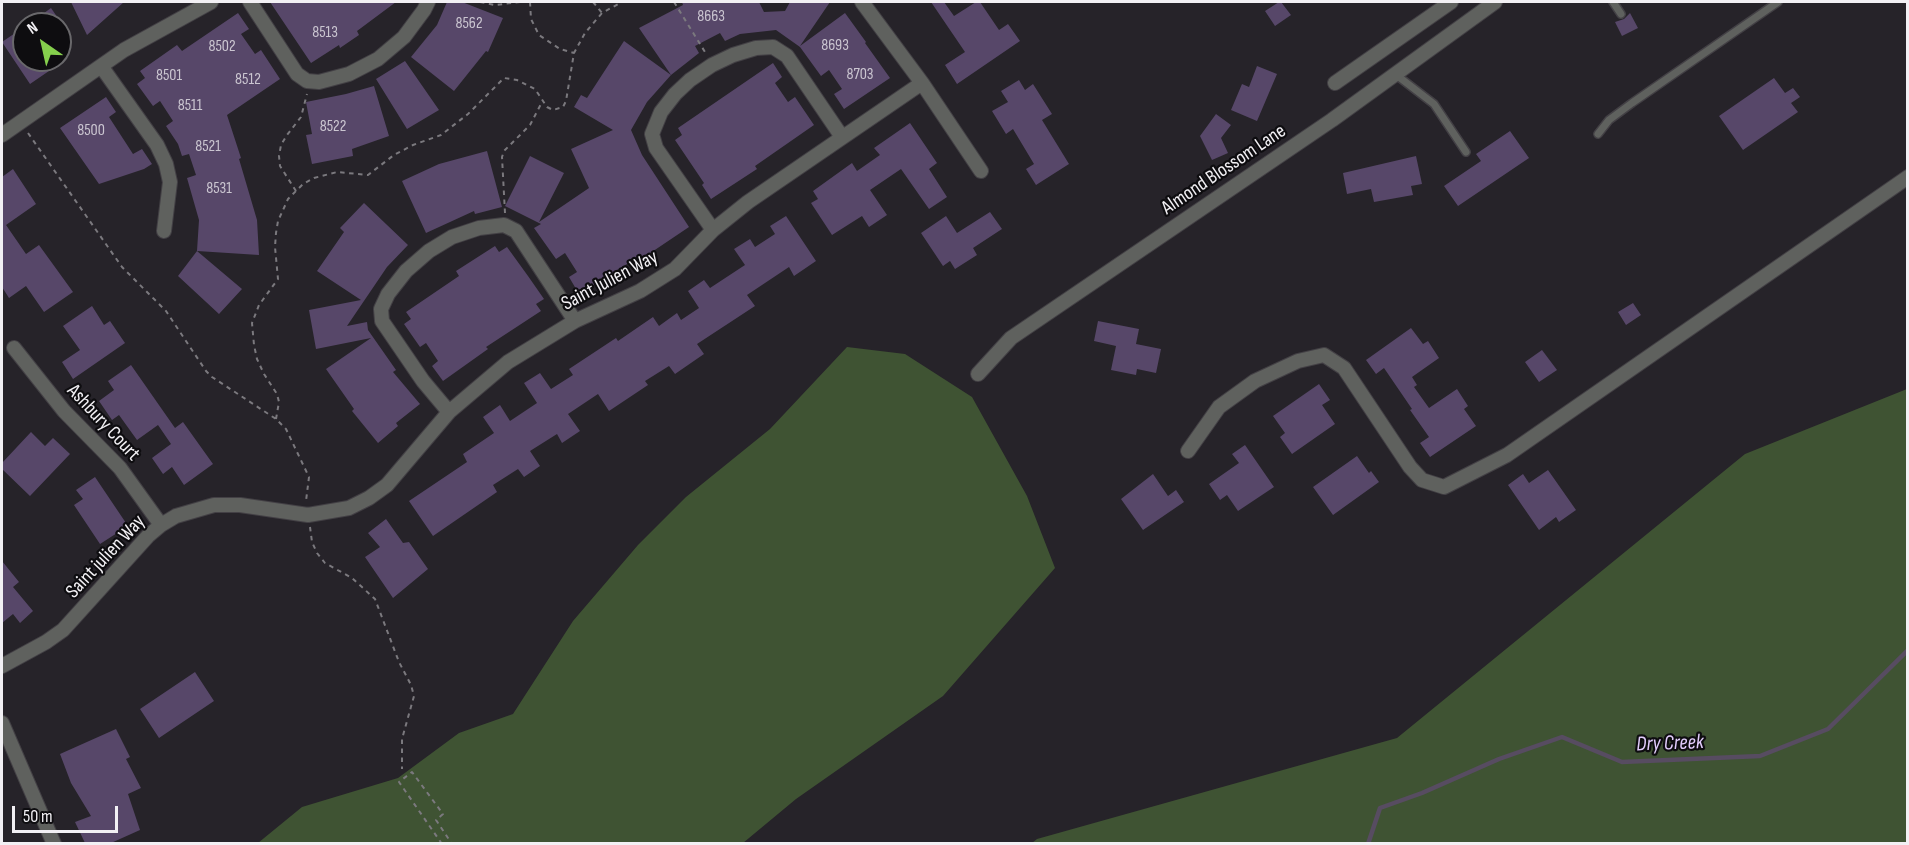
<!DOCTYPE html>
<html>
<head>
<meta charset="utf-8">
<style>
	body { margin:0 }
	#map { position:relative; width:1909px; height:845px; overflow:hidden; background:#262329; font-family:"Sofia Sans Condensed",sans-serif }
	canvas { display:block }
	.frame { position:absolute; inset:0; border:3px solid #f2f0f4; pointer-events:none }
	.north { position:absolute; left:12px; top:12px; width:60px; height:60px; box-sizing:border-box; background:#0e0d10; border:2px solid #69686b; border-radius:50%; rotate:326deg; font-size:16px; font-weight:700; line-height:24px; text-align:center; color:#f2f0f4 }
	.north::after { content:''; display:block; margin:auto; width:21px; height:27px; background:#85cf4d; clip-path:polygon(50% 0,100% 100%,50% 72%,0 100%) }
	.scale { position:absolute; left:12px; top:806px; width:106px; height:27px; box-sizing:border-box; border:3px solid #f2f0f4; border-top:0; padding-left:8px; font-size:18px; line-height:21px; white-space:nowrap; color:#f2f0f4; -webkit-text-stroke:4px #0e0d10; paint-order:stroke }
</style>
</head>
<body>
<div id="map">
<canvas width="1909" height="845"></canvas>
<div class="frame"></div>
<div class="north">N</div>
<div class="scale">50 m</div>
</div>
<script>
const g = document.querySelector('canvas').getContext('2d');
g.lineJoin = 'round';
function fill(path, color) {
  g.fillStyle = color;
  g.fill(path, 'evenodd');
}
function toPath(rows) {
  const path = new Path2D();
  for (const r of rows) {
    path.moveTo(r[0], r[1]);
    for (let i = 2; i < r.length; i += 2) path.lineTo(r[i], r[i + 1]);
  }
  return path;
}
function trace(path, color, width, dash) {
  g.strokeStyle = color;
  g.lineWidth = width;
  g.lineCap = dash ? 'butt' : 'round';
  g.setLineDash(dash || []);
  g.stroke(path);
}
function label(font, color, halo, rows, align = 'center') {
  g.font = font + ' "Sofia Sans Condensed",sans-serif';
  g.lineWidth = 4.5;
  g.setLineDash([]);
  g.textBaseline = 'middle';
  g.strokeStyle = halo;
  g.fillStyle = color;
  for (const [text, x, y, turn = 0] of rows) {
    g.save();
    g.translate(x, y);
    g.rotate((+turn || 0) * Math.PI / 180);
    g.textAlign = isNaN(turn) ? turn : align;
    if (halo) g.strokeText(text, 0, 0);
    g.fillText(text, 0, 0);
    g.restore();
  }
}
const green = toPath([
	[847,347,905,354,972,397,1027,496,1055,568,943,696,796,799,743,843,258,843,302,807,398,778,459,733,513,714,573,621,638,545,686,497,770,429],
	[1907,389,1907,843,1032,843,1037,839,1397,738,1745,454]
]);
const stream = toPath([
	[1368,844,1380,808,1422,793,1499,759,1562,737,1622,762,1760,756,1828,729,1908,650]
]);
const building = toPath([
	[71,2,124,2,87,35],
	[270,2,396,2,357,31,359,35,340,48,339,45,311,63],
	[447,2,462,2,503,18,488,52,486,51,454,91,411,57,437,25],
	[682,2,759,2,764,12,785,11,790,2,830,2,800,46,845,13,866,42,865,43,890,78,844,109,834,94,842,89,829,70,821,76,800,47,776,30,740,34,725,41,720,33,695,46,699,53,671,75,639,28,683,5],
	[931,2,944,2,954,16,976,2,980,2,999,30,1008,24,1020,41,957,84,945,65,965,52],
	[1279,2,1281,2,1291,15,1275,26,1265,11],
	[51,8,62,24,29,24],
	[238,13,249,29,241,34,255,54,261,50,280,79,227,115,241,158,239,159,257,220,259,255,197,251,199,220,187,178,196,175,189,154,182,156,178,144,166,126,173,121,160,101,153,106,137,84,145,78,140,71,177,45,182,51],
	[1630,13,1638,28,1622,36,1615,22,1624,19],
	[24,27,24,60,65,60,30,84,2,42],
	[624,41,671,75,647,102,631,130,642,155,689,227,637,262,635,259,579,294,569,277,577,272,565,253,556,259,534,228,541,224,505,206,530,156,564,173,539,222,589,188,571,149,613,130,574,107,581,95,587,98],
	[405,61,439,110,407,129,376,79],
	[773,63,782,77,775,83,788,102,795,97,814,125,755,166,757,169,711,199,702,185,704,183,675,140,682,135,678,128],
	[1257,66,1277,74,1257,121,1231,110,1242,84,1249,87],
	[1774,78,1785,93,1793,88,1800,97,1791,103,1798,112,1743,150,1719,116],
	[1019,80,1025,90,1033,84,1052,114,1042,120,1069,164,1036,185,1026,169,1034,164,1013,129,1006,134,992,111,1008,102,1001,91],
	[374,86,389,136,352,149,353,156,312,164,306,135,312,134,306,102,346,94],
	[106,97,116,112,109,117,133,154,142,149,152,164,144,169,99,184,60,128],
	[1216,114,1231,125,1221,138,1228,153,1212,160,1200,136],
	[910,123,937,163,929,169,947,197,929,209,901,169,870,190,887,215,869,227,862,216,832,235,811,203,818,199,813,191,852,163,857,171,880,155,874,148],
	[1510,131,1529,158,1458,206,1444,186,1481,161,1476,154],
	[487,151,502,207,475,214,474,211,426,233,402,181,439,164],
	[1416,156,1422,184,1411,186,1413,195,1374,202,1371,189,1347,194,1343,173],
	[13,169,36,204,6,225,26,254,39,245,73,292,44,312,26,286,9,298,2,287,2,177],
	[364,203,408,245,387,267,347,326,367,322,368,330,396,370,393,372,420,404,396,423,398,426,378,443,352,411,354,409,326,369,371,338,316,349,309,310,361,300,317,271,344,232,340,228],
	[990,212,1002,229,973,248,977,255,955,269,950,261,943,266,921,233,946,216,957,233],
	[786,216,816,261,794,276,789,267,747,295,755,306,697,344,704,354,675,374,669,366,645,381,648,385,609,411,598,394,568,414,580,431,562,443,557,434,530,451,540,466,524,477,518,469,493,485,497,492,433,536,409,501,467,462,463,454,494,433,483,417,500,405,510,421,537,403,524,383,540,373,551,389,573,375,569,369,616,338,618,341,653,317,659,326,677,313,681,320,699,308,688,291,704,280,710,288,745,265,734,249,750,239,755,247,775,234,770,226],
	[495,246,499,252,507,247,528,276,544,299,536,304,541,311,486,347,488,349,443,381,432,366,438,361,426,343,420,347,404,324,411,319,406,312,459,276,456,271],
	[197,251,242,289,219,314,178,276],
	[1633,303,1641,315,1626,325,1618,312],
	[92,306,104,325,110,321,125,343,73,379,62,362,80,350,63,326],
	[1098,321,1139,329,1136,344,1161,349,1156,373,1137,369,1136,375,1111,370,1116,346,1094,341],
	[1411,328,1423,344,1428,341,1439,358,1412,377,1417,385,1414,387,1429,408,1457,389,1468,406,1464,409,1476,426,1430,457,1420,443,1429,437,1410,410,1412,409,1384,368,1376,374,1366,360],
	[1542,350,1557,370,1539,382,1525,362],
	[131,365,175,428,183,422,213,464,184,485,172,467,163,474,152,458,171,444,158,425,137,440,119,415,112,420,99,401,114,390,108,381],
	[1319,384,1330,400,1322,405,1335,424,1292,454,1280,437,1285,433,1273,416],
	[31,432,45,446,53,438,70,454,30,496,2,469,2,463],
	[1245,445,1274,487,1238,511,1227,495,1220,500,1209,484,1239,463,1232,454],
	[1357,456,1369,473,1371,471,1379,482,1333,515,1313,487],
	[1548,470,1576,510,1559,522,1556,517,1539,530,1508,485,1523,474,1529,483],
	[1153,474,1168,496,1176,490,1184,502,1143,530,1121,499],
	[95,477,128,526,100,544,74,505,83,499,76,490],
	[386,519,403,543,409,542,428,569,393,598,365,557,380,547,368,533],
	[2,561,19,582,13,587,33,611,20,623,13,614,2,623],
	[195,672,214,701,159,738,140,709],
	[116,729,130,757,126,759,141,788,128,794,140,830,111,843,85,843,75,822,91,816,71,783,60,754]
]);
const path = toPath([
	[480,2,495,5,520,2],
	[530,2,531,19,539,35,560,49,574,53],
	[593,2,602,13],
	[674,2,705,52],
	[28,133,122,267,166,311,206,371,212,377,276,419,286,429,309,477,306,501],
	[296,191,280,166,279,156,281,145,287,135,301,117,307,94],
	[505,213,502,157,504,151,530,125,542,102],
	[276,419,279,402,277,394,264,374,257,359,254,345,252,323,259,305,278,279,275,247,276,233,278,221,288,199,303,184,314,178,337,172,368,175,394,155,413,145,441,135,468,114,504,78,517,80,535,89,547,107,553,110,563,107,566,101,574,53,585,33,602,13,622,2],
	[310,527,312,542,317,553,325,563,352,578,375,599,399,662,411,685,414,696,402,739,402,769],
	[442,844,399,782,412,772,443,814,436,820,452,844]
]);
const lane = toPath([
	[1613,2,1621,14],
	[1395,74,1434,104,1466,152],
	[1598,134,1609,120,1632,103,1778,2]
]);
const street = toPath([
	[250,2,297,74,307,81,319,82,349,74,378,59,404,37,424,10,428,2],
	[862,2,922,83,981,171],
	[101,66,157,145,166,164,170,182,164,231],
	[1335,83,1451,2],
	[2,135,124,50,211,2],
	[713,230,656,148,652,134,661,112,675,94,690,80,712,65,733,55,756,48,773,47,787,56,842,137],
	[14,348,64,411,120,468,161,525],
	[978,374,1011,338,1332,120,1495,2],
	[449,412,423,381,382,321,381,309,388,294,406,271,429,251,452,237,479,228,504,225,516,231,575,321],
	[1188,451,1219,407,1255,381,1298,361,1324,355,1344,368,1410,467,1422,480,1444,487,1507,455,1908,177],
	[2,666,46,642,63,630,148,536,161,525,176,516,214,505,240,505,308,515,349,508,369,498,387,485,449,412,508,362,575,321,640,291,675,269,713,230,748,202,922,83],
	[2,723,54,844]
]);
const numberNames = [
	["8663",711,17],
	["8562",469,24],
	["8513",325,33],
	["8693",835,46],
	["8502",222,47],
	["8703",860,75],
	["8501",169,76],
	["8512",248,80],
	["8511",190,106],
	["8522",333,127],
	["8500",91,131],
	["8521",208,147],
	["8531",219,189]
];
const streetNames = [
	["Almond Blossom Lane",1224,170,-34],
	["Saint Julien Way",610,281,-28],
	["Ashbury Court",103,423,47],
	["Saint julien Way",106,557,-47]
];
const waterNames = [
	["Dry Creek",1670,744,-2]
];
fill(green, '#3f5333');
trace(stream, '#574c61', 4.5);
fill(building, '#574769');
trace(lane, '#434045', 10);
trace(street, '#434045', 16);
trace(path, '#7b797e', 2, [4.5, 4.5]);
trace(lane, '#5f615e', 7);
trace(street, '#5f615e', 14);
label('16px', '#cbc6d1', null, numberNames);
label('20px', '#f2f0f4', '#0e0d10', streetNames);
label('italic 21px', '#e3cdfd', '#0e0d10', waterNames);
</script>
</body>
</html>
